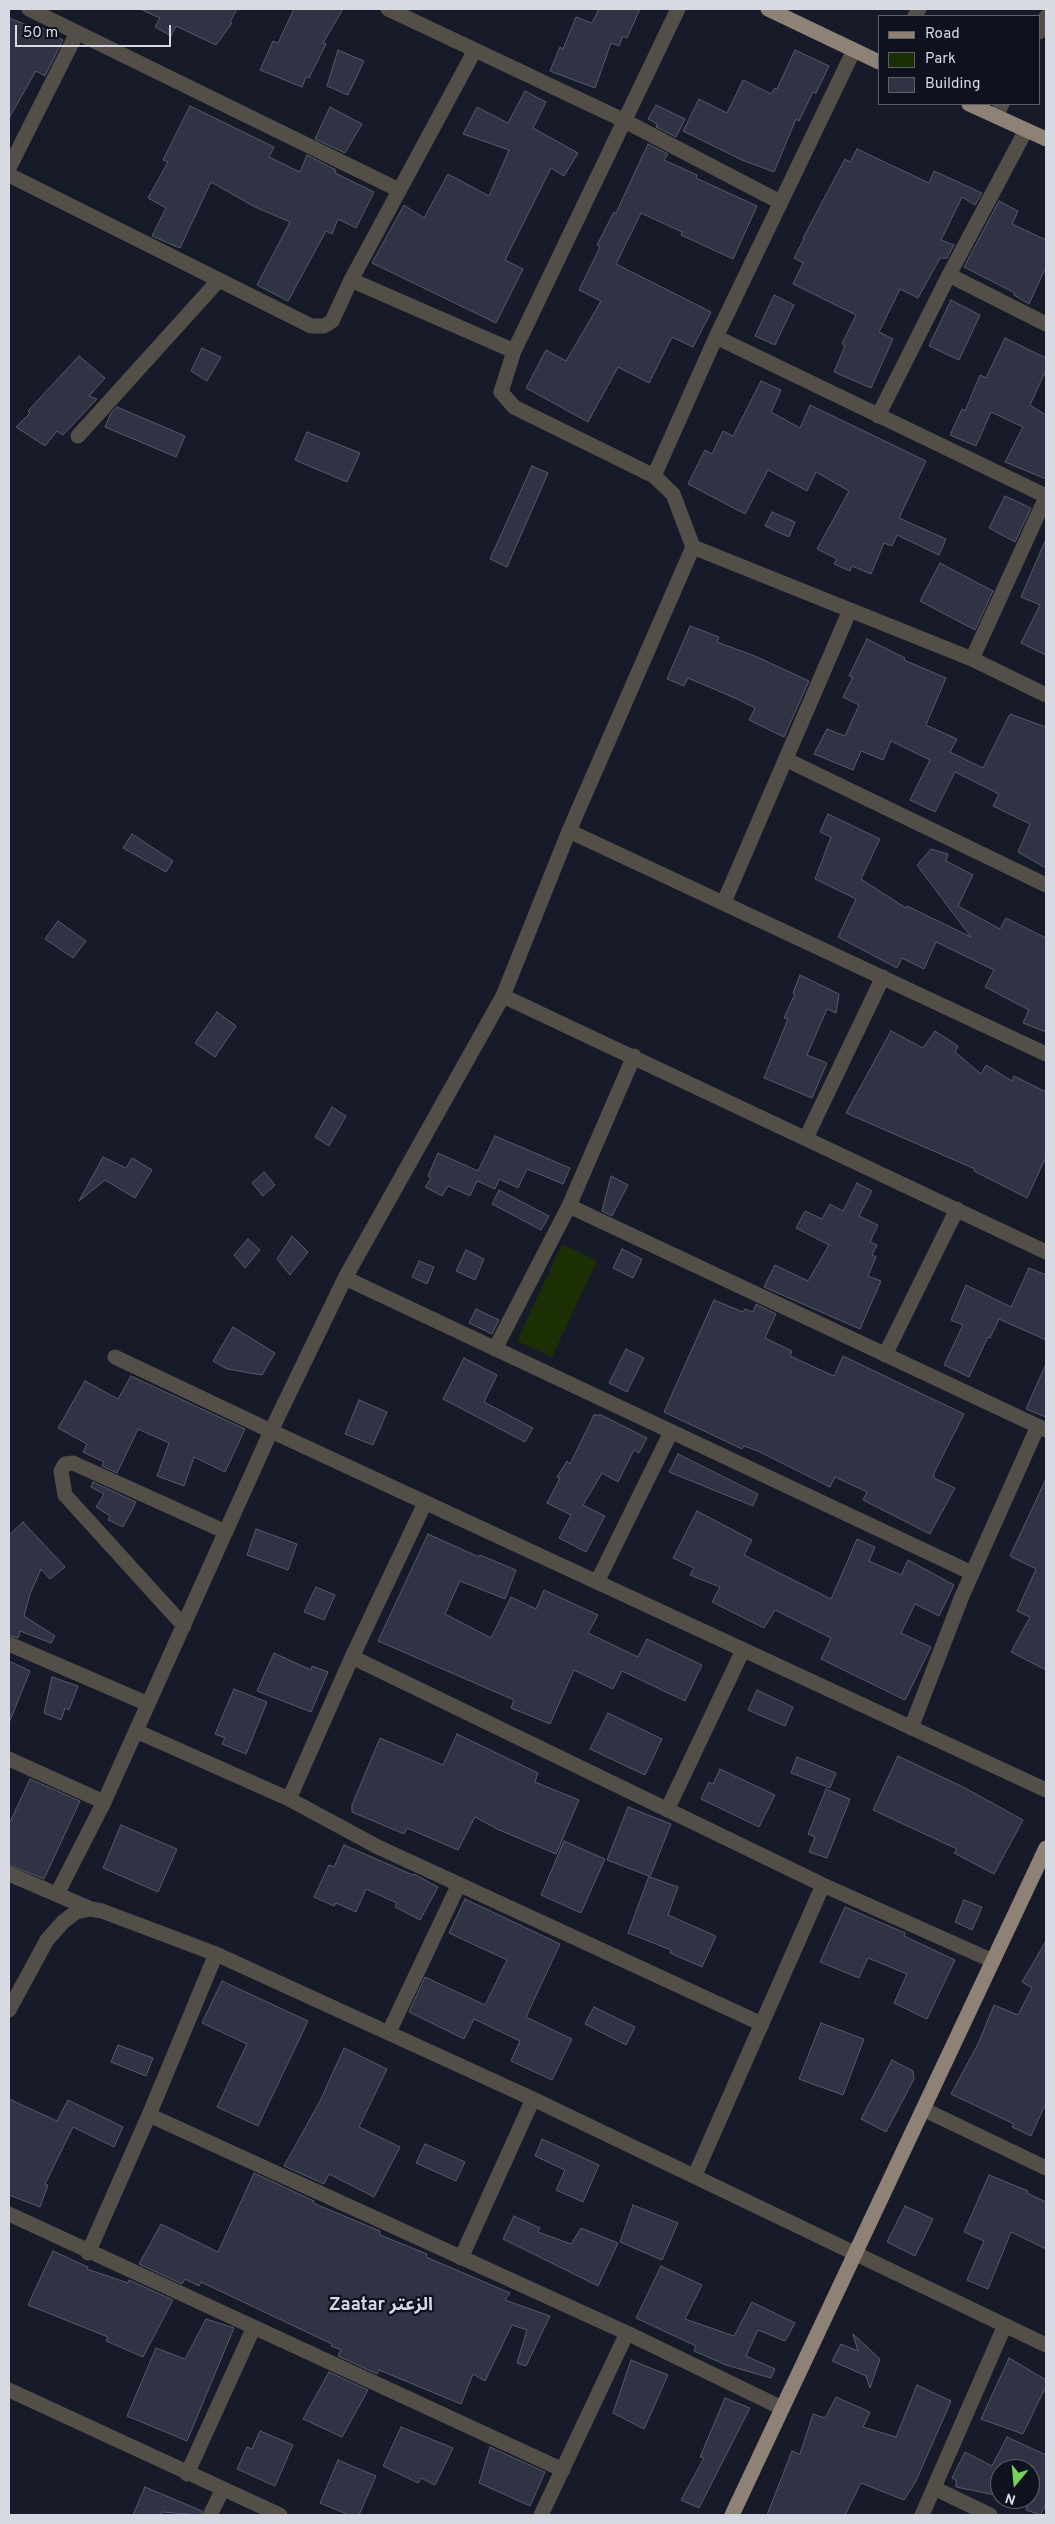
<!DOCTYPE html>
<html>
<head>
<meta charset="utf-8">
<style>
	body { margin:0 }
	#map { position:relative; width:1055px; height:2524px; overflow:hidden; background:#171a28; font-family:Overpass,sans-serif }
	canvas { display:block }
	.frame { position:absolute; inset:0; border:10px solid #d7d9e3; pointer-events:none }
	.legend { position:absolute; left:878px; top:15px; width:162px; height:90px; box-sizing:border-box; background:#0e111e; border:1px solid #5e616d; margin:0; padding:6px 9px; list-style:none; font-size:15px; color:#d7d9e3 }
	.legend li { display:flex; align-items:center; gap:10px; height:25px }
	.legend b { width:25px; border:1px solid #5e616d }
	.north { position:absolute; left:990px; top:2459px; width:50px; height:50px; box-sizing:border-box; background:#0e111e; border:1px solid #5e616d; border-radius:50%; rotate:197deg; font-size:14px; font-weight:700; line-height:20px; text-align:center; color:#d7d9e3 }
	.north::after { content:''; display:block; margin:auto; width:18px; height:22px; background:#78d259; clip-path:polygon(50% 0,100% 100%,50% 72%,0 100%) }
	.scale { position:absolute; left:15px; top:25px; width:156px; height:22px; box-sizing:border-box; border:2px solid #d7d9e3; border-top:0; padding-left:6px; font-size:15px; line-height:18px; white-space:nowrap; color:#d7d9e3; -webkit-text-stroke:4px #0e111e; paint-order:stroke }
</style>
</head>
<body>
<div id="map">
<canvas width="1055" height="2524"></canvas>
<div class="frame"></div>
<ul class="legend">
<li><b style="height:6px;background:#8e8175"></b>Road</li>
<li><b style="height:14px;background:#1c2e03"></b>Park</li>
<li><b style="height:14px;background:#303343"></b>Building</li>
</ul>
<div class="north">N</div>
<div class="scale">50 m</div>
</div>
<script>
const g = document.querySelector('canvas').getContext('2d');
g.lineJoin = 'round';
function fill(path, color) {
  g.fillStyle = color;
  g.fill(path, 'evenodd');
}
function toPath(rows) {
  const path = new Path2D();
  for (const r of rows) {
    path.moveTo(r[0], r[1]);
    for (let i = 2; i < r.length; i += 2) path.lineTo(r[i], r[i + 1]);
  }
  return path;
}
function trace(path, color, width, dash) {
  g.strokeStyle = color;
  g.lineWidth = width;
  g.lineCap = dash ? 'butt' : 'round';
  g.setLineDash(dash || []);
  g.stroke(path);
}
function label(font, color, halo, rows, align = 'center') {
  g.font = font + ' Overpass,"Noto Sans Arabic",sans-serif';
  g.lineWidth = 4.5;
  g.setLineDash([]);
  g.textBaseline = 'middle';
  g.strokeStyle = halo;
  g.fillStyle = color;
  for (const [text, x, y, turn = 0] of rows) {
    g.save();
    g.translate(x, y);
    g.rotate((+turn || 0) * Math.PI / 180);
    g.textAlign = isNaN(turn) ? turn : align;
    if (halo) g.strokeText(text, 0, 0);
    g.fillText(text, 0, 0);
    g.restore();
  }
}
const green = toPath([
	[562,1244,597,1261,552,1357,517,1341]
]);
const building = toPath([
	[140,9,237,9,230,22,232,23,216,45,176,26,171,36,155,27,160,18,140,9],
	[294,9,343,9,323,43,326,44,309,78,306,77,302,87,260,70,273,41,278,43,294,9],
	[599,9,640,9,627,38,623,36,619,46,611,43,595,88,550,71,560,47,563,49,576,17,592,23,599,9],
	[9,18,37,29,39,26,63,40,45,76,36,71,9,118,9,18],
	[338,50,364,61,348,95,327,86,338,50],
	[795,50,829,66,816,93,813,92,799,121,796,119,774,172,742,160,683,131,699,99,727,113,743,80,771,94,775,88,777,89,795,50],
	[525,91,546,102,533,128,578,153,564,176,551,168,505,260,523,269,496,323,372,263,404,205,424,218,448,174,489,196,509,150,463,134,477,107,508,123,525,91],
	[656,105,685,119,676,137,656,127,657,124,648,119,656,105],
	[190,106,274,147,269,157,300,172,307,155,336,170,335,173,374,192,356,228,338,219,332,234,326,231,288,301,257,285,290,222,255,207,211,182,180,248,152,236,166,208,148,198,168,162,163,160,190,106],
	[330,107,362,124,345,153,315,139,330,107],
	[648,144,668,154,664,160,697,175,696,178,757,206,733,259,681,235,682,232,641,213,616,264,711,312,693,347,672,337,649,383,618,367,588,422,526,388,546,350,566,361,601,301,579,290,600,247,597,245,614,212,616,213,648,144],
	[857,149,929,183,934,171,982,193,975,205,962,197,941,240,954,245,947,258,940,258,918,298,900,289,879,332,893,339,871,388,834,372,845,346,842,344,856,315,793,284,803,263,794,258,804,239,803,238,845,159,850,162,857,149],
	[999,201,1018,211,1012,224,1046,240,1046,267,1029,304,1014,295,1015,293,964,267,999,201],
	[774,295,794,305,775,345,755,336,774,295],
	[951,300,980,315,959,360,929,346,951,300],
	[1005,338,1046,358,1046,370,1030,405,1046,415,1046,479,1005,462,1023,427,991,412,976,446,950,435,962,409,965,411,980,375,986,378,1005,338],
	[202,348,221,357,207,381,191,371,202,348],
	[79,356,105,378,89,396,97,399,63,435,57,431,45,446,16,427,30,413,28,411,79,356],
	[761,381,781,390,771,412,800,428,810,405,926,461,899,518,946,539,939,555,897,535,892,546,884,543,871,574,852,566,850,571,834,564,837,559,817,549,849,491,816,472,807,491,768,470,745,514,688,484,705,450,712,454,723,431,733,436,761,381],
	[117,407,185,436,176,457,105,427,111,413,117,407],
	[307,432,360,453,347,482,295,460,307,432],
	[532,466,548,473,507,567,490,559,532,466],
	[1005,496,1031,508,1015,542,989,528,1005,496],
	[772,512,795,522,789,537,765,526,772,512],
	[1046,539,1046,655,1021,643,1040,605,1021,597,1046,539],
	[940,563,993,591,975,630,920,601,940,563],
	[690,626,719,637,717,642,755,656,809,681,784,737,749,720,755,708,737,699,688,678,684,686,667,679,690,626],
	[867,639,905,658,904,660,946,678,926,725,957,739,950,752,983,768,1010,714,1046,727,1046,868,1018,852,1030,824,993,806,999,794,955,772,935,812,910,800,930,760,891,741,883,760,861,751,853,770,814,754,827,729,845,736,859,705,843,697,853,677,849,676,867,639],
	[828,814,880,839,861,879,906,908,907,906,971,937,917,865,931,849,948,854,946,861,973,875,958,906,1000,929,1006,918,1046,938,1046,1032,1023,1023,1029,1010,985,987,994,970,936,942,924,969,902,958,897,968,838,937,856,899,815,879,831,837,820,832,828,814],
	[132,834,173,861,166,872,123,848,132,834],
	[58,921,86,941,73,958,45,939,58,921],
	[800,975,839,994,836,1013,827,1009,807,1055,827,1063,812,1098,764,1078,788,1019,784,1018,795,994,793,993,800,975],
	[217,1012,236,1026,215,1057,195,1043,217,1012],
	[891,1031,923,1048,935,1031,958,1046,955,1052,981,1074,986,1065,1012,1081,1014,1076,1046,1092,1046,1157,1027,1198,974,1171,975,1169,846,1113,891,1031],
	[332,1107,346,1116,329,1146,315,1137,332,1107],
	[495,1136,570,1168,563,1184,527,1169,518,1188,499,1179,495,1189,477,1181,470,1196,448,1186,442,1196,425,1187,431,1178,428,1176,438,1153,478,1171,495,1136],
	[103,1157,126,1168,132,1158,152,1170,135,1198,105,1180,79,1201,103,1157],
	[264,1172,275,1185,263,1196,252,1183,264,1172],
	[611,1176,628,1185,612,1216,602,1211,611,1176],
	[857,1183,872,1191,859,1216,878,1225,870,1242,877,1245,872,1255,876,1257,868,1276,881,1281,860,1329,764,1287,775,1265,808,1281,829,1245,796,1228,805,1211,822,1219,830,1204,843,1211,857,1183],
	[499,1190,549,1216,541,1230,492,1204,499,1190],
	[292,1236,308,1252,290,1275,277,1259,292,1236],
	[248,1239,260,1250,245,1268,234,1255,248,1239],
	[622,1249,642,1259,633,1278,613,1268,622,1249],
	[466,1250,484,1259,475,1280,456,1271,466,1250],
	[419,1261,434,1267,427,1284,412,1277,419,1261],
	[1029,1268,1046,1275,1046,1340,999,1319,990,1338,988,1337,969,1377,944,1365,963,1325,951,1320,966,1285,1011,1307,1029,1268],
	[714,1300,743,1312,745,1309,753,1312,756,1304,776,1314,765,1338,792,1351,790,1356,834,1376,843,1356,964,1414,934,1473,934,1478,955,1488,930,1534,863,1500,867,1492,835,1477,830,1487,760,1452,744,1446,742,1449,664,1412,714,1300],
	[476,1309,499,1320,492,1334,469,1323,476,1309],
	[233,1327,275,1353,262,1375,227,1369,213,1361,233,1327],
	[626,1349,644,1358,627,1392,609,1383,626,1349],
	[464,1358,497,1375,484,1402,533,1428,525,1442,443,1399,464,1358],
	[1046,1364,1046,1417,1026,1409,1046,1364],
	[131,1376,245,1429,225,1472,194,1457,184,1486,157,1476,169,1443,138,1429,117,1473,102,1466,104,1462,83,1452,87,1444,58,1428,85,1381,118,1399,131,1376],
	[359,1400,387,1412,373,1445,345,1434,359,1400],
	[594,1415,601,1415,647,1438,639,1453,634,1450,618,1482,602,1473,583,1505,605,1516,586,1552,559,1538,571,1515,547,1503,560,1478,557,1477,567,1461,570,1464,594,1415],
	[678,1454,758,1494,753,1506,669,1472,678,1454],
	[1046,1479,1046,1670,1011,1652,1030,1617,1017,1611,1036,1569,1010,1556,1046,1479],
	[93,1482,136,1502,123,1527,108,1520,110,1516,96,1507,104,1494,91,1487,93,1482],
	[697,1511,752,1540,744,1555,831,1599,857,1539,875,1547,869,1561,901,1575,908,1560,954,1585,939,1616,915,1604,901,1633,931,1647,905,1700,821,1659,831,1638,775,1610,764,1628,712,1602,720,1587,690,1575,694,1568,673,1558,697,1511],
	[23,1522,65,1567,50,1579,41,1569,30,1594,24,1616,55,1636,51,1643,20,1631,18,1638,9,1635,9,1535,23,1522],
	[256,1529,297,1544,288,1570,247,1555,256,1529],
	[428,1534,479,1557,480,1555,516,1570,505,1599,460,1581,445,1614,491,1638,511,1597,536,1609,544,1590,598,1615,588,1633,638,1657,647,1639,702,1665,685,1701,622,1671,613,1689,574,1670,550,1724,511,1708,514,1700,378,1641,428,1534],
	[316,1587,335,1595,324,1620,304,1612,316,1587],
	[274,1653,311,1670,312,1666,328,1672,311,1712,257,1691,274,1653],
	[9,1661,30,1671,9,1723,9,1661],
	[52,1677,78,1686,69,1710,65,1708,61,1720,44,1713,52,1677],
	[234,1689,267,1702,246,1754,222,1744,225,1738,215,1734,234,1689],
	[757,1690,793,1707,785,1726,748,1710,757,1690],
	[608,1713,662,1739,645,1775,590,1749,608,1713],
	[457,1734,538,1773,535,1782,579,1800,556,1854,497,1829,475,1817,458,1850,407,1828,404,1834,352,1812,352,1805,380,1738,443,1765,457,1734],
	[898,1756,965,1788,1023,1820,994,1874,954,1853,957,1849,873,1810,898,1756],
	[797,1757,836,1773,830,1788,791,1773,797,1757],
	[720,1769,775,1795,759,1827,701,1799,709,1782,713,1784,720,1769],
	[30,1779,80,1801,44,1879,9,1865,9,1824,30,1779],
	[826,1789,850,1799,827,1858,809,1852,815,1837,808,1834,826,1789],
	[628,1807,671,1824,650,1877,678,1887,668,1915,716,1936,702,1967,670,1953,671,1950,628,1933,649,1876,607,1860,628,1807],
	[121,1825,177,1849,158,1892,103,1868,121,1825],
	[564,1841,605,1859,581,1913,541,1895,564,1841],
	[344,1845,413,1875,414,1874,438,1887,420,1920,395,1907,397,1903,366,1889,356,1912,336,1903,334,1906,314,1897,329,1865,334,1867,344,1845],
	[465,1899,560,1944,526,2017,572,2039,552,2080,511,2061,520,2041,474,2019,464,2039,409,2012,425,1977,485,2005,507,1960,449,1933,465,1899],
	[964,1900,982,1907,972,1930,955,1922,964,1900],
	[845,1907,905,1933,904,1936,955,1960,927,2019,894,2003,907,1974,868,1958,859,1978,820,1962,845,1907],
	[1046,1941,1046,2103,1031,2136,1012,2127,1014,2124,951,2094,978,2044,994,2005,1018,2015,1032,1988,1022,1982,1046,1941],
	[222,1981,308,2021,258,2126,217,2107,247,2044,202,2023,222,1981],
	[594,2007,635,2027,626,2045,585,2024,594,2007],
	[821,2023,864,2039,843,2095,799,2079,821,2023],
	[118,2045,153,2058,146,2076,111,2062,118,2045],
	[344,2048,387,2069,359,2127,400,2147,374,2197,329,2174,324,2184,284,2166,320,2101,344,2048],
	[892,2060,913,2071,914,2079,886,2132,861,2119,892,2060],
	[9,2099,57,2121,68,2100,123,2127,114,2147,73,2127,45,2184,48,2185,40,2207,9,2195,9,2099],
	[542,2139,599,2165,583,2202,556,2190,565,2170,535,2156,542,2139],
	[425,2144,465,2162,456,2181,416,2163,425,2144],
	[254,2173,314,2201,313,2203,380,2231,380,2235,427,2254,426,2257,510,2293,505,2300,550,2316,526,2366,517,2363,527,2330,512,2325,485,2381,473,2374,461,2404,379,2370,377,2374,338,2356,341,2350,331,2346,332,2344,201,2282,199,2286,185,2279,182,2284,139,2264,161,2224,218,2252,254,2173],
	[989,2175,1028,2191,1027,2193,1046,2202,1046,2249,1011,2232,988,2289,967,2280,984,2241,964,2232,989,2175],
	[633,2205,678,2223,662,2260,620,2242,633,2205],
	[905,2206,933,2219,915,2256,887,2242,905,2206],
	[514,2216,540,2228,538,2232,571,2244,581,2228,618,2243,598,2286,503,2239,514,2216],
	[53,2251,88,2267,87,2269,128,2283,129,2280,173,2300,143,2357,106,2341,108,2337,28,2305,53,2251],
	[661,2266,702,2285,685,2319,734,2336,752,2302,795,2323,785,2341,758,2330,746,2356,775,2369,771,2378,726,2365,694,2351,696,2346,636,2318,661,2266],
	[206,2319,234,2328,187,2441,127,2416,156,2348,185,2359,206,2319],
	[853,2334,880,2359,870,2388,866,2376,832,2361,841,2344,858,2351,853,2334],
	[1009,2358,1046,2380,1046,2386,1023,2434,981,2419,1009,2358],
	[631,2360,668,2375,644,2429,613,2413,631,2360],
	[329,2372,368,2390,342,2437,303,2419,329,2372],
	[917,2385,951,2401,916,2481,904,2500,861,2483,845,2515,767,2515,792,2451,800,2454,813,2414,825,2418,836,2397,870,2412,863,2427,896,2437,917,2385],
	[725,2398,750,2408,699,2508,681,2500,704,2458,700,2457,725,2398],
	[401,2427,453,2448,435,2485,421,2478,418,2483,383,2466,401,2427],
	[260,2431,293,2445,275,2486,237,2469,247,2447,252,2449,260,2431],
	[1007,2437,1046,2455,1046,2503,1041,2515,1026,2510,1027,2505,1011,2499,1030,2499,1030,2469,1000,2469,1000,2496,956,2487,956,2480,952,2478,965,2452,992,2466,1007,2437],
	[490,2447,545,2472,530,2506,479,2483,490,2447],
	[338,2460,376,2476,359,2515,349,2515,320,2503,338,2460],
	[145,2487,202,2511,201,2515,162,2512,161,2515,133,2515,145,2487]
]);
const minor = toPath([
	[29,9,399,190],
	[388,9,475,50],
	[915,16,919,9],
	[1039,32,1046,17],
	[996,116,1002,104],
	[9,168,77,33],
	[9,175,311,326,324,326,332,321,351,280,475,50,623,120,780,202],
	[949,275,1046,324],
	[351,280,514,351],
	[716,337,1046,496],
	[878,416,949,275,1026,130],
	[78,436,219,280],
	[654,476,716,337,854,50],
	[693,547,972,659,1046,695],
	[972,659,1046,497],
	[787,760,1046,885],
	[569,831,1046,1054],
	[724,902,850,610],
	[503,996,1046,1252],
	[806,1138,883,977],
	[569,1206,1046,1430],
	[345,1278,972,1573],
	[495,1349,569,1206,634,1056],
	[885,1355,957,1209],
	[115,1357,271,1431,1046,1790],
	[597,1582,671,1432],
	[184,1626,65,1495,61,1471,65,1464,73,1463,226,1532],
	[9,1644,148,1704],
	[352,1657,823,1885,993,1961],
	[911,1728,962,1596,1038,1426],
	[136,1731,289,1799,378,1847,762,2024],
	[9,1759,104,1802],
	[289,1799,352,1657,425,1503],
	[667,1810,743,1650],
	[9,1874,91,1909,102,1911,216,1954,533,2099,1046,2345],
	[57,1894,104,1802,271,1431,345,1278,503,996,569,831,693,547,673,494,654,476,514,407,501,392,514,351,678,9],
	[9,2010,47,1940,63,1922,76,1912,91,1909],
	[389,2032,459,1884],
	[923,2109,1046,2168],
	[149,2115,627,2333,782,2408],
	[695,2175,823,1885],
	[9,2214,563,2470],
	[88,2253,149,2115,216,1954],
	[461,2258,533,2099],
	[9,2390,280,2515],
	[187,2474,254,2327],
	[934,2488,990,2515],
	[210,2515,223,2489],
	[541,2515,627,2333],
	[922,2515,1005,2325]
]);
const major = toPath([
	[768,9,879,62],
	[969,104,1046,139],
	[732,2515,1046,1848]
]);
const districtNames = [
	["Zaatar الزعتر",381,2306]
];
fill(green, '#1c2e03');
fill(building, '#303343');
trace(building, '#565a6b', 1);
trace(minor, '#544e48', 15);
trace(major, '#8e8175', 15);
label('bold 18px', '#d7d9e3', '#0e111e', districtNames);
</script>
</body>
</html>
